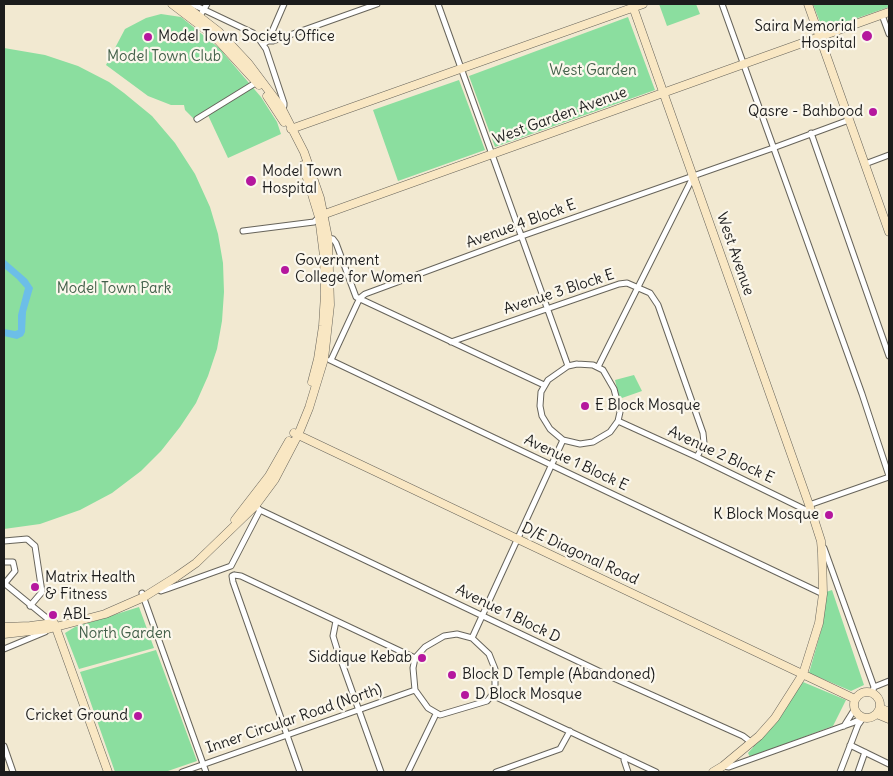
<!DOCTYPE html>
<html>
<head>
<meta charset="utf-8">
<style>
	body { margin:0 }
	#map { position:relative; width:893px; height:776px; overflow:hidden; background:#f2e9d1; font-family:Delius,sans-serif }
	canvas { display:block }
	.frame { position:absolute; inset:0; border:5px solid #1c1c1c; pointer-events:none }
</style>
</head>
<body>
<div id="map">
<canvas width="893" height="776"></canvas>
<div class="frame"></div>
</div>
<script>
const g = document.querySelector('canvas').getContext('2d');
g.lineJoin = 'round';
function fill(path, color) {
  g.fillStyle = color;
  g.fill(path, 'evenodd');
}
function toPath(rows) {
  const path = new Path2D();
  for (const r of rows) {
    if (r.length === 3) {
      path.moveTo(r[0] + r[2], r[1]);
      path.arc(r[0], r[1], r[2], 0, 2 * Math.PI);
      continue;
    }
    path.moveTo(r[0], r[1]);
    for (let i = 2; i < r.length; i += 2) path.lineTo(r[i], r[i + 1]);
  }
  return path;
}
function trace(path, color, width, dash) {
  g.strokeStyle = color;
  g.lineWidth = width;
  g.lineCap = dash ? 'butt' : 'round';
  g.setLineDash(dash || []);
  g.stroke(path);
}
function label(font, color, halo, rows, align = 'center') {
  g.font = font + ' Delius,sans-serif';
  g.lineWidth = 4.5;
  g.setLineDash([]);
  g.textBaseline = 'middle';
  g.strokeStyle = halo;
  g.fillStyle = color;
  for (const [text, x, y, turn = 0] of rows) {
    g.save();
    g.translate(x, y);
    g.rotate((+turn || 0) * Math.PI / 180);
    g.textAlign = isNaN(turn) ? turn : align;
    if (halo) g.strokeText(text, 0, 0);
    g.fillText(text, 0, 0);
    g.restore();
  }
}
const green = toPath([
	[659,4,696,4,700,14,667,26],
	[813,4,889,4,889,7,823,30],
	[161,14,181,17,219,48,261,97,277,122,281,134,228,158,207,113,197,122,185,110,184,105,171,105,148,96,106,65,125,29,146,18],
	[628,17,655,90,495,147,469,76],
	[4,48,45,55,78,66,109,82,124,93,152,116,175,143,195,174,210,207,218,234,223,263,224,292,222,321,217,349,208,376,196,403,180,427,161,451,141,471,112,493,80,510,40,524,4,529],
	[459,80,485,150,398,181,373,110],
	[634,375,642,391,622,398,619,397,615,380],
	[832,590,864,685,851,691,809,673,823,624,826,592],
	[139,607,154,648,79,669,65,633,75,627],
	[156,650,197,761,165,772,115,772,80,672],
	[803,682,846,700,833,726,750,757,748,753,776,722]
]);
const water = toPath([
	[4,259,27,279,33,288,26,312,25,332,23,336,17,339,4,336,4,329,15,331,18,330,18,315,25,288,17,279,4,268]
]);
const street = toPath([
	[192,4,253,33,259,39,266,49,284,103,284,106,281,107],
	[438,4,568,366],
	[722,4,862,394,889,476],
	[882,15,889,34],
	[200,16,207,4],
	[268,41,284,4],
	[263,44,268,41,273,41,377,4],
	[197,119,257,82],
	[811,133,889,356],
	[865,164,889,155],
	[243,231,306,223,314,222,319,217],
	[328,238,333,239,336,243,356,297,544,385],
	[451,342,619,284,627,283,650,293,658,305,703,433,704,443,697,457],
	[330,360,823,594],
	[331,360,357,304,360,298,365,294,522,236,773,148,849,120],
	[577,364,593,365,603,370,614,389,620,412,618,421,610,432,593,442,580,444,563,440,550,429,542,416,540,406,541,392,548,380,568,366,577,364],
	[598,367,693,177],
	[618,421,697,457,812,513],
	[254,505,260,510,607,675,743,736,752,743],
	[809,505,889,477],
	[4,541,27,539,35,546,42,592,30,606],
	[824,548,874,687],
	[4,562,13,562,15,571,5,583],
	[234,575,232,576,233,582,300,772],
	[234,575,241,576,415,658],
	[4,583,54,624],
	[158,589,161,591,167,589,231,566,260,510],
	[142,593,206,772],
	[336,621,333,636,337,649,381,772],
	[457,634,472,638,489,654,495,669,495,687,492,695,487,701,440,715,428,708,415,690,413,668,415,658,425,647,444,636,457,634],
	[472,638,563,440],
	[4,649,45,632],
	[872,693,874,687,889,681],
	[492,695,656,772],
	[844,726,854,710],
	[850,745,889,764],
	[4,746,13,772],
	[625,757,624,760,628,772],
	[723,766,729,767,852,723,863,718],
	[182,772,415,690],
	[408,772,436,714],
	[496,772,560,749,570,731],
	[840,772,858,725,863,718],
	[858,772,865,752]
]);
const secondary = toPath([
	[172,4,214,36,259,85],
	[632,4,812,513,821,541,822,553,823,594,819,623,803,674,775,718,759,736,723,766,713,772],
	[808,4,889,232],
	[267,96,284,122],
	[291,129,643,4],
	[303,165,319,217,324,256,325,294,323,326,318,359,312,382],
	[322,215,889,12],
	[294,433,855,699],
	[235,520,269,476,289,441],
	[4,627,30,626,54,623],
	[56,628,108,772],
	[4,634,48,629,105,614,144,597,176,577,196,563,255,506,275,479,298,435,309,408,324,359,330,305,328,238,320,198,304,152,281,107,248,63,219,32,183,4],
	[867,705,13],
	[880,708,889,712],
	[877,714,889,719]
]);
const markers = [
	[867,36,6,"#b5179e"],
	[148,37,5,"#b5179e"],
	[873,112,5,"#b5179e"],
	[251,181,6,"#b5179e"],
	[285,270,5,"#b5179e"],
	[585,406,5,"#b5179e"],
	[829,515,5,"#b5179e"],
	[35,587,5,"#b5179e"],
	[53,615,5,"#b5179e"],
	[422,658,5,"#b5179e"],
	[452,675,5,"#b5179e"],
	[465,695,5,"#b5179e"],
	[138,716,5,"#b5179e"]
];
const poiNames = [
	["Saira Memorial",856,27,"right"],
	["Hospital",856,44,"right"],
	["Model Town Society Office",158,37],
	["Qasre - Bahbood",863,112,"right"],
	["Model Town",262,172],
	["Hospital",262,189],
	["Government",295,261],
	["College for Women",295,278],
	["E Block Mosque",595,406],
	["K Block Mosque",819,515,"right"],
	["Matrix Health",45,578],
	["& Fitness",45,595],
	["ABL",63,615],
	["Siddique Kebab",412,658,"right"],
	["Block D Temple (Abandoned)",462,675],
	["D Block Mosque",475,695],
	["Cricket Ground",128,716,"right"]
];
const parkNames = [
	["Model Town Club",164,57],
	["West Garden",593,71],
	["Model Town Park",114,289],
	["North Garden",125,634]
];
const streetNames = [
	["West Garden Avenue",560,116,-20],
	["Avenue 4 Block E",521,224,-20],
	["West Avenue",735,254,71],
	["Avenue 3 Block E",559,292,-18],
	["Avenue 2 Block E",721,455,25],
	["Avenue 1 Block E",576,463,25],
	["D/E Diagonal Road",580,554,25],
	["Avenue 1 Block D",508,614,26],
	["Inner Circular Road (North)",294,719,-19]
];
fill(green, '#8bde9f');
fill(water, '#6cbee8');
trace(street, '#67645b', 7);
trace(secondary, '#67645b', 9);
trace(street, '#fff', 5);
trace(secondary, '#f9e7c3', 8);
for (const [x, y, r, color] of markers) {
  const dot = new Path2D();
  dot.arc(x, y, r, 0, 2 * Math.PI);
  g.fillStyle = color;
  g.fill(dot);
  trace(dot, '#fbf7ec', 2);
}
label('15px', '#1c1c1c', '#fbf7ec', poiNames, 'left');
label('15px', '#43604a', '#fbf7ec', parkNames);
label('15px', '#1c1c1c', '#fbf7ec', streetNames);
</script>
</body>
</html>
